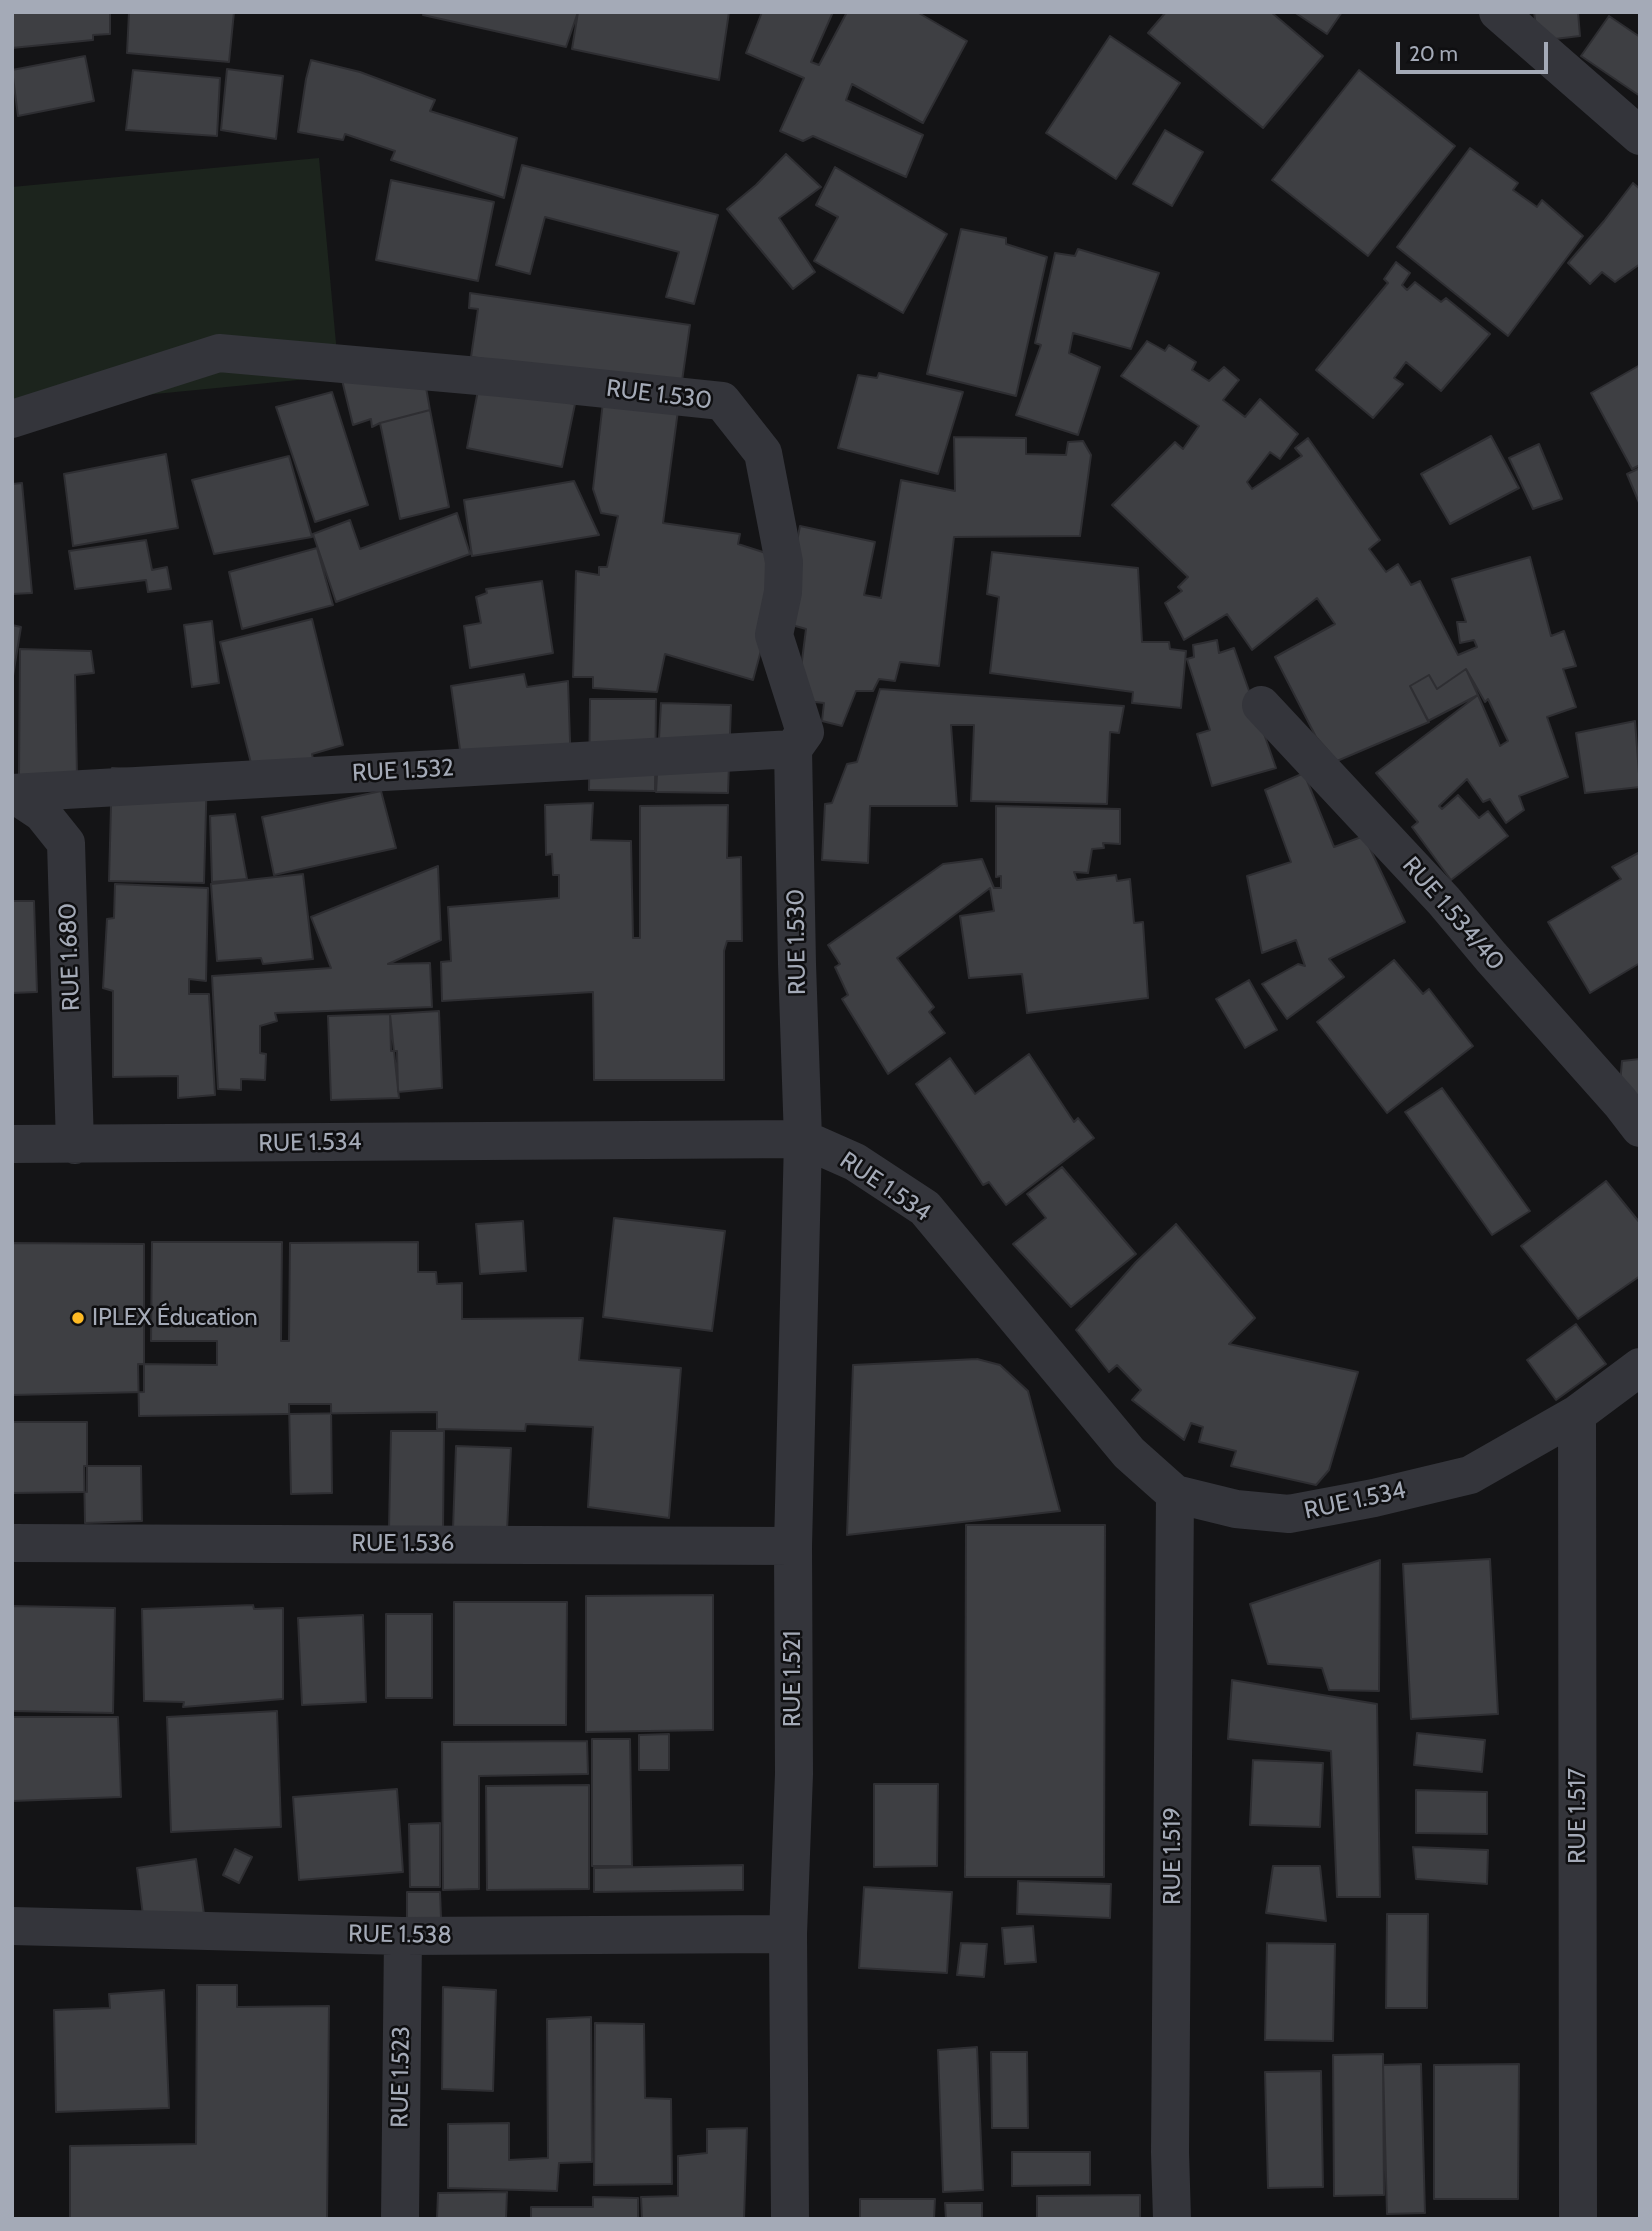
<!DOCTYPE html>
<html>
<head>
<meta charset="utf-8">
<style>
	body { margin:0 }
	#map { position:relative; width:1652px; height:2231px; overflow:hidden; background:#141416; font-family:Cabin,sans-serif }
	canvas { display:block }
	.frame { position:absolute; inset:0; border:14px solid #a4aab7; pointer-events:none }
	.scale { position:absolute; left:1396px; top:42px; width:152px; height:32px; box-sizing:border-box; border:4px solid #a4aab7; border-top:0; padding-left:9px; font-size:21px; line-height:24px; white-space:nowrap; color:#a4aab7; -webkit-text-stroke:5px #0f0f11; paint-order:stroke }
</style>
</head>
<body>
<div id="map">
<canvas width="1652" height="2231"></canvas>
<div class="frame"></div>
<div class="scale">20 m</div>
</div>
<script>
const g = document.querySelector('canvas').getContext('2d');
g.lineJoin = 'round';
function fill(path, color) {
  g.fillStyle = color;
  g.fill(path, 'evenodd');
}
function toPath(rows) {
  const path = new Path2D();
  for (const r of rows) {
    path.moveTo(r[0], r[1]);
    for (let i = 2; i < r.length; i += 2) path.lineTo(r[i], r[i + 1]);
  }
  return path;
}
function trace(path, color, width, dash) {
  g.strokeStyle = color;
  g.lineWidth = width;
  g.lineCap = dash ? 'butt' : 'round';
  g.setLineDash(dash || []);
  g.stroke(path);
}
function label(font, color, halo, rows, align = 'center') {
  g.font = font + ' Cabin,sans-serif';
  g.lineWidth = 5;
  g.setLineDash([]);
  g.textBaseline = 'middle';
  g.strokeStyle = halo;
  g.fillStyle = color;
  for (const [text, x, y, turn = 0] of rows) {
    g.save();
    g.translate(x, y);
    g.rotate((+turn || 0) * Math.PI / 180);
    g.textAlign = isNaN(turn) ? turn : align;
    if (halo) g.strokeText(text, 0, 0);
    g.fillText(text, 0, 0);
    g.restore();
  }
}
const green = toPath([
	[319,158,339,376,12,408,12,187]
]);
const building = toPath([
	[12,12,110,12,110,34,93,35,93,40,12,48,12,12],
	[129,12,234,12,229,62,127,53,129,12],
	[424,12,578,12,566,47,423,15,424,12],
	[578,12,729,12,719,80,572,49,578,12],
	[762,12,833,12,811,62,819,65,847,12,917,12,967,41,923,123,852,84,846,100,923,135,906,177,813,136,803,141,780,131,804,78,746,53,762,12],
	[1166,12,1271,12,1323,56,1263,128,1148,33,1166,12],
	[1294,12,1342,12,1327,34,1294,12],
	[1534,12,1578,12,1580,36,1538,41,1534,12],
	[1609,16,1640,37,1640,96,1581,56,1609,16],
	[1110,36,1180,83,1116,179,1046,133,1110,36],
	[85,56,94,101,18,116,12,70,85,56],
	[311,60,360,72,435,100,430,111,517,138,504,198,391,160,395,151,345,134,343,140,298,132,306,79,311,60],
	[227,69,283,76,276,139,221,130,227,69],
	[133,70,220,78,217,136,126,130,133,70],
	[1359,70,1455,146,1368,256,1272,180,1359,70],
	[1165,130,1203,152,1172,206,1133,184,1165,130],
	[1470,148,1518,183,1513,190,1537,207,1542,200,1583,236,1508,336,1397,247,1470,148],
	[786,154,821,187,779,218,815,272,793,289,727,209,756,185,786,154],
	[522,165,718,215,694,304,666,297,679,252,545,217,530,274,496,265,522,165],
	[835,167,947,234,903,313,814,261,838,217,816,205,835,167],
	[391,180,494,202,478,281,376,260,391,180],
	[1633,183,1640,189,1640,264,1615,282,1602,272,1590,284,1568,263,1604,221,1633,183],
	[961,229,1006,238,1006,244,1047,257,1016,396,927,374,961,229],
	[1078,249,1159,273,1131,349,1073,333,1069,353,1100,367,1078,435,1016,415,1041,345,1035,343,1055,253,1075,256,1078,249],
	[1396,262,1410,273,1402,285,1407,290,1415,282,1441,302,1446,298,1490,334,1441,391,1406,362,1394,378,1403,384,1373,418,1316,370,1388,283,1384,279,1396,262],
	[470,293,690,325,681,388,471,357,478,309,469,308,470,293],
	[1147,341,1165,351,1169,345,1196,362,1192,370,1209,381,1224,367,1239,380,1223,400,1245,417,1260,399,1298,434,1280,459,1270,452,1247,482,1252,489,1302,456,1295,448,1308,438,1380,540,1369,549,1386,572,1398,564,1411,585,1420,581,1458,655,1477,647,1474,640,1460,643,1457,622,1466,622,1452,579,1530,557,1551,636,1564,631,1576,666,1563,669,1576,707,1547,717,1568,777,1519,796,1524,810,1506,823,1490,799,1483,802,1467,779,1439,806,1442,809,1458,795,1479,818,1488,811,1508,836,1451,880,1412,827,1418,822,1376,773,1478,695,1500,746,1508,741,1488,699,1485,702,1466,669,1437,689,1429,675,1410,686,1429,722,1337,761,1316,737,1275,657,1335,624,1317,598,1252,650,1227,614,1184,640,1165,603,1182,591,1178,587,1188,577,1112,505,1175,442,1183,449,1199,426,1121,376,1147,341],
	[1640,365,1640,465,1632,469,1591,393,1640,365],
	[879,373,963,392,938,474,838,448,858,375,877,378,879,373],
	[341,376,424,376,430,410,380,423,372,427,371,419,353,425,341,376],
	[479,385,575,404,562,467,467,448,479,385],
	[332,392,368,505,315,522,276,407,332,392],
	[604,393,679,403,663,523,740,534,738,544,769,554,782,573,753,680,665,654,657,692,593,688,593,677,573,677,576,571,599,575,599,567,607,567,618,516,601,513,593,489,604,393],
	[430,410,449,507,400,519,380,423,430,410],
	[1491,436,1519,488,1450,524,1421,474,1491,436],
	[954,437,1026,438,1026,454,1066,455,1068,442,1083,441,1091,455,1080,536,954,537,939,666,900,662,895,681,879,679,873,691,856,691,842,726,822,721,824,703,797,700,806,629,781,622,800,526,875,542,864,595,881,598,901,480,955,491,954,437],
	[1539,444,1562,499,1533,509,1509,458,1539,444],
	[166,454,178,528,73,546,64,474,166,454],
	[289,456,312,537,214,554,192,480,289,456],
	[1640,468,1640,505,1627,474,1640,468],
	[574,481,599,535,472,556,464,500,574,481],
	[22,483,32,593,12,594,12,484,22,483],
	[457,513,470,554,336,602,313,534,350,520,360,549,457,513],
	[146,540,152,570,167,567,171,589,148,592,146,580,75,589,69,551,146,540],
	[317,548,333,605,242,629,229,572,317,548],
	[992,552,1138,568,1142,642,1169,642,1170,649,1186,651,1181,708,1132,703,1133,692,990,673,999,597,987,594,992,552],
	[542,581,553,653,470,668,464,626,481,623,476,597,487,593,486,589,542,581],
	[312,619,343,745,312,754,315,770,252,767,220,642,312,619],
	[212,621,219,683,192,687,184,625,212,621],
	[12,625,21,627,12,682,12,625],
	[1217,640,1219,653,1234,648,1276,768,1212,786,1197,734,1210,730,1187,659,1194,657,1193,645,1217,640],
	[20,649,91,651,94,673,75,675,77,776,19,775,20,649],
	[1466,669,1478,695,1428,721,1410,686,1429,675,1437,689,1466,669],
	[524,674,527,687,568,681,571,770,465,785,451,686,524,674],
	[880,689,1124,706,1119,733,1110,732,1107,804,971,801,974,725,951,725,957,806,870,806,868,863,822,860,825,804,832,803,847,764,857,762,880,689],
	[590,699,656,699,655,791,589,790,590,699],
	[661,703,731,705,728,793,656,792,661,703],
	[1635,721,1640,787,1585,793,1576,733,1635,721],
	[112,768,207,772,204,883,109,881,112,768],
	[1304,773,1334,847,1364,836,1405,922,1329,959,1344,977,1287,1019,1262,984,1298,964,1305,966,1296,940,1262,953,1247,876,1291,862,1265,790,1304,773],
	[381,791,396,848,274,875,262,817,381,791],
	[593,803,591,840,631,841,633,938,640,938,640,806,728,805,727,858,741,857,742,941,727,941,724,951,724,1080,594,1080,593,992,442,1001,441,962,451,961,448,907,559,898,559,875,553,875,552,854,546,855,545,805,593,803],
	[996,806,1120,809,1120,844,1103,843,1104,848,1092,849,1088,873,1074,872,1077,880,1116,875,1117,881,1130,879,1134,923,1143,922,1148,998,1027,1013,1022,974,969,978,960,916,994,911,990,888,897,958,934,1007,929,1012,945,1033,888,1074,842,999,848,995,835,967,840,964,828,945,943,864,982,859,994,888,1001,888,1001,876,996,877,996,806],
	[235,814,247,879,212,882,210,816,235,814],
	[1640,852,1640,963,1590,993,1548,922,1621,879,1612,867,1640,852],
	[438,866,441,940,388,964,430,963,432,1007,275,1013,277,1021,260,1026,260,1053,266,1054,265,1080,241,1079,241,1090,218,1089,212,976,331,968,311,917,438,866],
	[303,874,313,959,263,964,261,958,217,961,211,884,303,874],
	[115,884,208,888,206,981,189,979,189,994,209,994,215,1095,178,1098,178,1076,113,1077,113,991,103,988,107,919,114,918,115,884],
	[12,901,34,901,37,992,12,993,12,901],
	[1394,960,1423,994,1429,989,1473,1046,1387,1113,1317,1022,1394,960],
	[1249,980,1277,1030,1245,1048,1216,999,1249,980],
	[439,1011,442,1088,398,1092,397,1051,391,1051,390,1014,439,1011],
	[390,1014,399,1098,331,1100,328,1016,390,1014],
	[1029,1054,1074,1122,1078,1118,1094,1138,1006,1205,989,1182,983,1185,916,1084,950,1058,975,1094,1029,1054],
	[1640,1059,1640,1107,1619,1095,1622,1061,1640,1059],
	[1442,1088,1530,1211,1492,1235,1405,1112,1442,1088],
	[1062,1167,1136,1254,1071,1307,1013,1244,1046,1218,1027,1194,1062,1167],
	[1606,1181,1640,1223,1640,1276,1578,1319,1521,1246,1606,1181],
	[614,1218,725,1231,712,1331,603,1317,614,1218],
	[523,1221,526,1271,480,1274,476,1224,523,1221],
	[1176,1224,1255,1318,1229,1344,1358,1372,1329,1470,1316,1485,1231,1466,1236,1451,1199,1442,1203,1427,1191,1423,1184,1440,1132,1400,1141,1390,1117,1365,1109,1372,1076,1330,1136,1262,1176,1224],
	[152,1242,282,1242,281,1341,289,1341,290,1243,418,1242,418,1272,436,1272,437,1284,462,1283,462,1319,583,1318,579,1360,681,1368,669,1518,588,1507,593,1427,526,1424,525,1431,437,1429,437,1412,139,1416,138,1364,217,1365,217,1341,151,1341,152,1242],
	[12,1243,144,1244,144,1392,12,1395,12,1243],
	[1576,1324,1606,1364,1556,1400,1527,1360,1576,1324],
	[977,1359,1000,1365,1028,1391,1060,1511,847,1535,853,1365,977,1359],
	[289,1404,331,1404,332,1493,291,1494,289,1404],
	[12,1422,87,1422,87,1492,12,1493,12,1422],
	[391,1431,444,1431,443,1529,389,1529,391,1431],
	[456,1446,511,1448,507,1531,453,1529,456,1446],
	[84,1466,141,1466,142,1521,85,1523,84,1466],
	[966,1525,1105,1525,1104,1877,965,1877,966,1525],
	[1490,1559,1498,1714,1411,1719,1403,1564,1490,1559],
	[1380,1560,1379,1691,1329,1690,1322,1668,1268,1664,1250,1604,1380,1560],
	[713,1595,713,1730,586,1732,586,1596,713,1595],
	[454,1602,567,1602,566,1725,454,1725,454,1602],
	[253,1605,254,1609,283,1608,283,1699,183,1707,184,1702,144,1701,142,1609,253,1605],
	[12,1606,115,1608,113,1713,12,1711,12,1606],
	[386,1614,432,1614,432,1698,386,1698,386,1614],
	[363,1615,366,1702,302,1705,298,1618,363,1615],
	[1232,1680,1377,1704,1380,1897,1337,1897,1331,1751,1228,1739,1232,1680],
	[277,1711,281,1827,171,1832,167,1717,277,1711],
	[12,1717,118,1717,121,1797,12,1801,12,1717],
	[1417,1733,1485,1740,1482,1772,1414,1765,1417,1733],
	[669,1734,669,1770,639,1770,639,1735,669,1734],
	[592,1739,630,1739,632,1866,592,1866,592,1739],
	[587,1741,588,1774,479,1776,479,1889,443,1890,442,1742,587,1741],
	[1253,1760,1323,1763,1320,1827,1250,1825,1253,1760],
	[874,1784,938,1784,937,1866,874,1867,874,1784],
	[589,1785,589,1889,487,1890,486,1786,589,1785],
	[397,1789,403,1872,299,1880,293,1797,397,1789],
	[1416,1790,1487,1792,1487,1834,1416,1833,1416,1790],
	[440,1823,440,1887,410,1887,409,1824,440,1823],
	[1413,1847,1488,1850,1487,1884,1416,1879,1413,1847],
	[235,1849,252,1857,239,1883,223,1875,235,1849],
	[196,1859,204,1914,144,1923,137,1868,196,1859],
	[743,1865,743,1890,594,1892,594,1868,743,1865],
	[1273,1866,1320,1866,1326,1921,1266,1913,1273,1866],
	[1018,1881,1111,1884,1110,1918,1017,1914,1018,1881],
	[864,1887,952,1892,947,1973,859,1968,864,1887],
	[407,1892,440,1892,441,1918,407,1918,407,1892],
	[1387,1914,1428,1914,1427,2008,1386,2008,1387,1914],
	[1033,1926,1036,1962,1005,1964,1002,1928,1033,1926],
	[961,1943,987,1944,984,1977,957,1975,961,1943],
	[1267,1943,1335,1944,1333,2041,1265,2040,1267,1943],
	[197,1985,237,1985,237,2007,329,2006,327,2219,70,2219,70,2146,196,2144,197,1985],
	[443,1987,496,1990,493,2091,442,2089,443,1987],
	[164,1990,169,2108,56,2112,54,2010,110,2008,109,1994,164,1990],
	[591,2017,592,2162,559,2163,557,2191,448,2188,448,2124,509,2123,509,2160,548,2158,547,2019,591,2017],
	[595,2023,644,2024,645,2098,671,2099,672,2184,594,2185,595,2023],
	[977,2047,983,2190,943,2192,938,2050,977,2047],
	[991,2052,1027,2052,1028,2128,992,2128,991,2052],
	[1383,2054,1384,2195,1334,2196,1333,2055,1383,2054],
	[1421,2064,1425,2213,1387,2214,1383,2065,1421,2064],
	[1519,2064,1518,2199,1434,2199,1434,2065,1519,2064],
	[1321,2071,1323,2187,1268,2188,1265,2072,1321,2071],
	[747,2128,744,2219,642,2219,641,2197,678,2196,678,2156,707,2153,707,2129,747,2128],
	[1012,2152,1090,2152,1090,2185,1012,2186,1012,2152],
	[507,2192,506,2219,437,2219,438,2193,507,2192],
	[1140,2195,1140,2219,1037,2219,1037,2196,1140,2195],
	[593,2197,638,2198,638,2219,531,2219,531,2207,593,2207,593,2197],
	[860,2199,935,2199,934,2219,860,2219,860,2199],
	[945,2203,982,2203,982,2219,946,2219,945,2203]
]);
const minor = toPath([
	[1498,12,1640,136],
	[12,419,219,353,501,378,722,401,763,453,784,562,783,592,774,635,805,732,793,749,797,964,803,1139,793,1546,794,1774,788,1934,790,2219],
	[1261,705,1444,901,1491,957,1620,1102,1640,1128],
	[12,793,793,749],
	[12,793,42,813,66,843,75,1145],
	[12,1144,803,1139,855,1162,925,1208,1129,1453,1175,1494,1236,1509,1289,1514,1374,1498,1470,1475,1577,1414,1640,1367],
	[1577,1414,1578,2219],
	[12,1543,793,1546],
	[12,1926,403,1936,788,1934],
	[400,2219,403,1936],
	[1172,2219,1170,2152,1175,1494]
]);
const markers = [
	[78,1318,7,"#feba24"]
];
const streetNames = [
	["RUE 1.530",659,395,7],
	["RUE 1.532",403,771,-3],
	["RUE 1.534/40",1453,914,49],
	["RUE 1.530",797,942,-91],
	["RUE 1.680",70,957,-92],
	["RUE 1.534",310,1143,-1],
	["RUE 1.534",885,1187,34],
	["RUE 1.534",1355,1501,-12],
	["RUE 1.536",403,1544],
	["RUE 1.521",793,1679,-90],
	["RUE 1.517",1578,1816,-90],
	["RUE 1.519",1173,1856,-90],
	["RUE 1.538",400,1935,1],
	["RUE 1.523",401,2077,-89]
];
const poiNames = [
	["IPLEX Éducation",92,1318]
];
fill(green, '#1c241d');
fill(building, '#3e3f43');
trace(building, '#2e2e32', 2);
trace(minor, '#34353b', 38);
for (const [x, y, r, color] of markers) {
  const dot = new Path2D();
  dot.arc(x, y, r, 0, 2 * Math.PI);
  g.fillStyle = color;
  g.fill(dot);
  trace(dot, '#0f0f11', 2.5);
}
label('24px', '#a4aab7', '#0f0f11', streetNames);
label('24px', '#a4aab7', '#0f0f11', poiNames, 'left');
</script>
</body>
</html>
